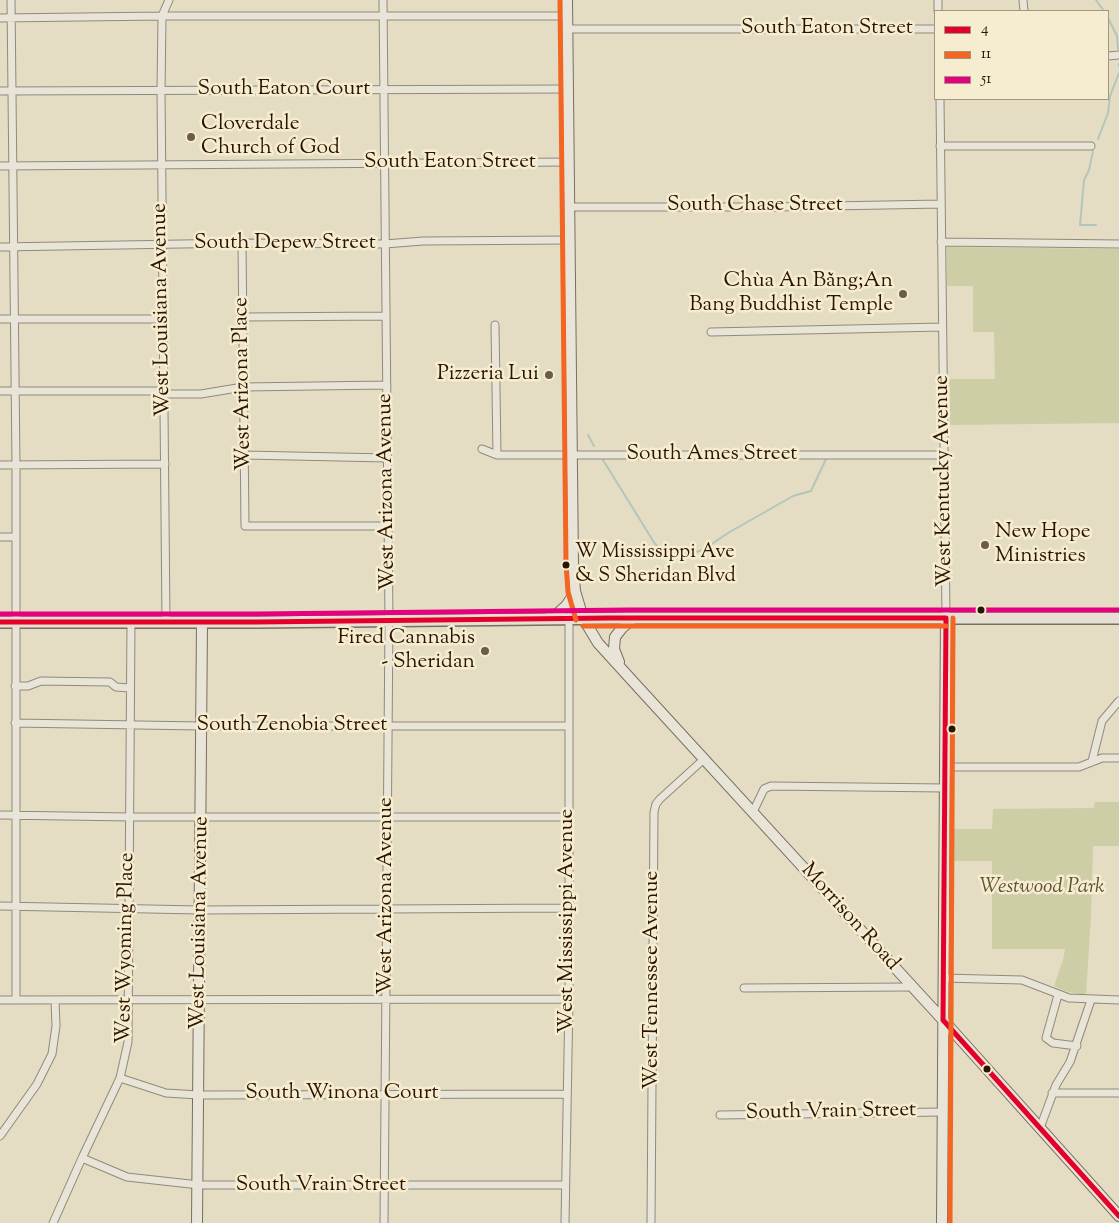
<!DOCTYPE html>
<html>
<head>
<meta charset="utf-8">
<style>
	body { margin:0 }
	#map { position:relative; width:1119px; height:1223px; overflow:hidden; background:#e4dcc3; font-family:"Sorts Mill Goudy",serif }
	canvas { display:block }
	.legend { position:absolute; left:934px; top:10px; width:175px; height:90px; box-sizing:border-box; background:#f6edd0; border:1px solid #a5977e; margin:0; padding:6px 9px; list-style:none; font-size:15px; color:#2b1502 }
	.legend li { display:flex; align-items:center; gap:10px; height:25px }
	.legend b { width:25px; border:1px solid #a5977e }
</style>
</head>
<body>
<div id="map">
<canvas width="1119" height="1223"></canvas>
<ul class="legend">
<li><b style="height:6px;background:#e4002b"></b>4</li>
<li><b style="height:6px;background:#f26522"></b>11</li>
<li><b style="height:6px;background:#e5007d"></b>51</li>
</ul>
</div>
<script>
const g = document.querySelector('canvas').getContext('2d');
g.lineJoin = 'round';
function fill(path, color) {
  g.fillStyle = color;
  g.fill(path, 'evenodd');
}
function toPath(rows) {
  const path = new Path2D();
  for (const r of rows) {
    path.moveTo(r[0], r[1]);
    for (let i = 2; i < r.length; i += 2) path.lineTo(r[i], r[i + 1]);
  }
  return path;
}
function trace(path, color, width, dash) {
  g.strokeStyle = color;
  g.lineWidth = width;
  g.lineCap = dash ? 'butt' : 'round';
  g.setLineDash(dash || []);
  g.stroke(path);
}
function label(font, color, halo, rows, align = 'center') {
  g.font = font + ' "Sorts Mill Goudy",serif';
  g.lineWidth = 5;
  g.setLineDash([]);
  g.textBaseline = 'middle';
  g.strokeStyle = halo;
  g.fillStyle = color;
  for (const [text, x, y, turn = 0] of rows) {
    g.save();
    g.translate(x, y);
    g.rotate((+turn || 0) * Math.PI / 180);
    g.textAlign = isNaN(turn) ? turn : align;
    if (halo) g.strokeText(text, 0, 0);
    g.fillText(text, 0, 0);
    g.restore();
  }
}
const green = toPath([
	[947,247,1119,249,1119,423,950,425,949,379,995,379,994,332,973,332,973,286,947,286],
	[1095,802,1119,802,1119,846,1093,846,1091,915,1086,994,1078,994,1065,991,1054,986,1063,960,1065,949,992,949,992,861,952,861,952,829,992,829,993,809,1094,808]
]);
const stream = toPath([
	[1096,0,1104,11],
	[1108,18,1117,36,1118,49],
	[1119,64,1119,66],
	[1098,139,1108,113,1110,96,1119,73],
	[1093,151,1089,170,1084,180,1080,225,1096,225],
	[588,435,594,446],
	[603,460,655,544,666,551,688,554,703,550,728,533,793,496,811,491,826,459]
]);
const street = toPath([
	[11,0,16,465,16,999],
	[383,0,389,621,384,1223],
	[938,0,938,11],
	[1023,0,1024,11],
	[0,18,162,16,568,16],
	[568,29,935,29],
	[1108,56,1119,55],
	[0,91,568,89],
	[940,99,946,618],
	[940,146,1091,146],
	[0,166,569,162],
	[570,207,773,207,941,204],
	[941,242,1119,244],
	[242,243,245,526,388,526],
	[0,247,242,243,385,244,423,241,570,240],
	[243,317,386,316],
	[0,319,162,319],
	[495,325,497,455],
	[711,332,942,327],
	[0,391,164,391],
	[164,394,201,394,243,387,387,385],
	[482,449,497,455,944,455],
	[245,455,387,458],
	[0,465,165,464],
	[0,537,16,537],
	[166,622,161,91,162,16,169,0],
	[15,686,28,686,41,681,110,682,116,687,129,688],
	[15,723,201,726,569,726],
	[1092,761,1102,721,1119,701],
	[945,767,1079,767,1102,758,1119,758],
	[753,812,764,789,771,786,945,788],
	[0,815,130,817,569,817],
	[0,906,199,910,569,908],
	[943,978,1022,980,1069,998,1119,1000],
	[744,988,911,987],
	[1058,995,1046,1038,1053,1043,1077,1046],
	[0,1000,569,999],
	[120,1078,166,1093,199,1095,566,1094],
	[1052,1093,1119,1093],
	[720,1115,943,1112],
	[1040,1128,1056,1085,1070,1062,1091,1000],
	[0,1136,37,1084,52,1054,56,1026,55,1000],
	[82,1158,127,1177,199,1185,565,1185],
	[53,1223,82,1158,120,1078,128,1042,131,622],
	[565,1223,569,999,569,619],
	[651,1223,654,812,656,804,660,799,704,759]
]);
const secondary = toPath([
	[567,0,573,563,575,591,583,618,598,643,638,687,943,1020,1119,1216],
	[546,619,557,614,566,606,572,597,574,589],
	[619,662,614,649,615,637,622,628,634,618],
	[197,1223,202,622],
	[942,1223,946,618]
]);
const primary = toPath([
	[0,622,257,622,630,618,1119,618]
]);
const bus1 = toPath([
	[0,622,257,622,609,618,946,618],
	[943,1020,946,618],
	[943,1020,1119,1216]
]);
const bus2 = toPath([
	[560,0,566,563,568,592,576,620],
	[583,626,946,626],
	[950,1223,953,618]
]);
const bus3 = toPath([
	[0,614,257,614,630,610,1119,610]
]);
const markers = [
	[191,137,5,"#6c5b46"],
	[903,294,5,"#6c5b46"],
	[549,375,5,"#6c5b46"],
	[985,545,5,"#6c5b46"],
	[566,565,4.5,"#2b1502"],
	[981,610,4.5,"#2b1502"],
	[485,651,5,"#6c5b46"],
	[952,729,4.5,"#2b1502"],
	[987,1069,4.5,"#2b1502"]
];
const busNames = [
	["W Mississippi Ave",575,554],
	["& S Sheridan Blvd",575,578]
];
const streetNames = [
	["South Eaton Street",827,29],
	["South Eaton Court",284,90],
	["South Eaton Street",450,163],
	["South Chase Street",755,206],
	["South Depew Street",285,244],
	["West Louisiana Avenue",163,310,-91],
	["West Arizona Place",244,384,-91],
	["South Ames Street",712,455],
	["West Kentucky Avenue",945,481,-91],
	["West Arizona Avenue",388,492,-91],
	["South Zenobia Street",292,726],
	["West Arizona Avenue",387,896,-90],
	["Morrison Road",849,918,48],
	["West Mississippi Avenue",568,921,-90],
	["West Louisiana Avenue",201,923,-89],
	["West Wyoming Place",127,948,-89],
	["West Tennessee Avenue",653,980,-90],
	["South Winona Court",342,1094],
	["South Vrain Street",831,1113,-1],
	["South Vrain Street",321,1186]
];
const poiNames = [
	["Cloverdale",201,125,"left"],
	["Church of God",201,149,"left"],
	["Chùa An Bằng;An",893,282],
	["Bang Buddhist Temple",893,306],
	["Pizzeria Lui",539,375],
	["New Hope",995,533,"left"],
	["Ministries",995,557,"left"],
	["Fired Cannabis",475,639],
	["- Sheridan",475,663]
];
const parkNames = [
	["Westwood Park",1042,888]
];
fill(green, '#cdcea5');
trace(stream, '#b4c5bc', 2);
trace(street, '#918a7a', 9);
trace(secondary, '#776f60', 12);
trace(primary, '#776f60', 14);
trace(street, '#e9e4d8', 7);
trace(secondary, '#e9e4d8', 10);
trace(primary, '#e5e0d2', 11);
trace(bus1, '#e4002b', 5);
trace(bus2, '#f26522', 5);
trace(bus3, '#e5007d', 5);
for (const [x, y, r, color] of markers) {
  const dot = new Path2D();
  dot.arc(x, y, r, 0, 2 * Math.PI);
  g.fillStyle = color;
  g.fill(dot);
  trace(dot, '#f6edd0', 2);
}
label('20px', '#2b1502', '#f6edd0', busNames, 'left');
label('21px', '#2b1502', '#f6edd0', streetNames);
label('21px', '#2b1502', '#f6edd0', poiNames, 'right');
label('italic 21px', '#5d5233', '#f6edd0', parkNames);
</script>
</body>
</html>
